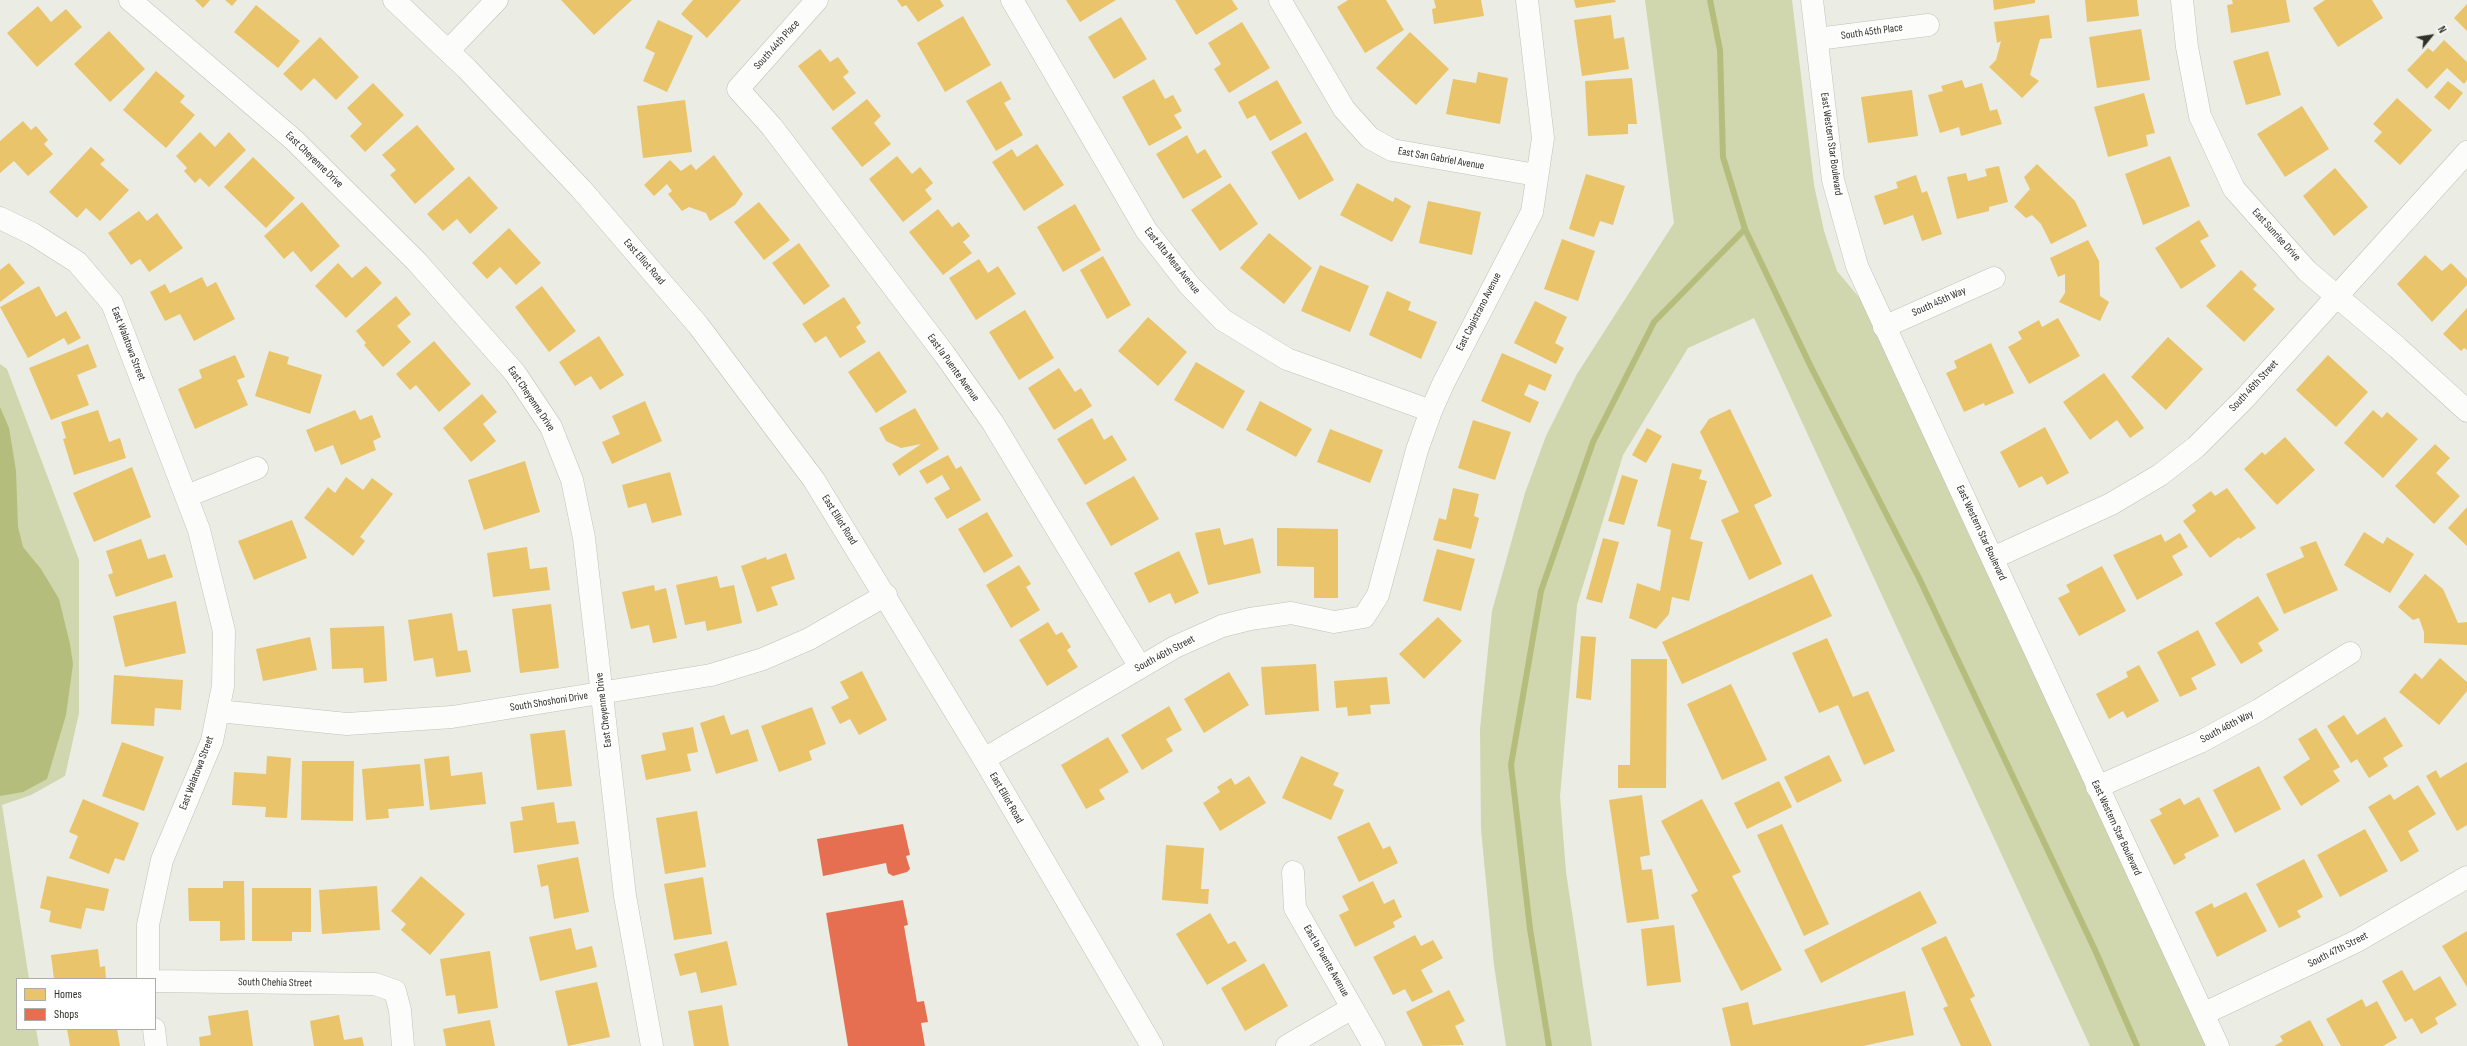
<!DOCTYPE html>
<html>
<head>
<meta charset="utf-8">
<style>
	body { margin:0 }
	#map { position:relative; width:2467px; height:1046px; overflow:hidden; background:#ebece4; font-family:"Sofia Sans Condensed",sans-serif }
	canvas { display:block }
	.legend { position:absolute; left:16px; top:978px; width:140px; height:52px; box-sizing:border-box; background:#fff; border:1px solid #acacaa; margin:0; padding:5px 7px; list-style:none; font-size:12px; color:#2f302a }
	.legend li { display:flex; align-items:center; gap:8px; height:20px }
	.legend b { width:20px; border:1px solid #acacaa }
	.north { position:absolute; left:2411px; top:16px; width:40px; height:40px; -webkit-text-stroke:3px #fff; paint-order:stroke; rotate:60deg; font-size:11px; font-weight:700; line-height:16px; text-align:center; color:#2f302a }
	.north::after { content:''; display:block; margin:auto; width:14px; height:18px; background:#2f302a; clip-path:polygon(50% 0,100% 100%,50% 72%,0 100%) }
</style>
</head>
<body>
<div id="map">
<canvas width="2467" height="1046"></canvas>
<ul class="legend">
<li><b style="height:11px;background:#e9c46a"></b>Homes</li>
<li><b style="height:11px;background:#e76f51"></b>Shops</li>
</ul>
<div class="north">N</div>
</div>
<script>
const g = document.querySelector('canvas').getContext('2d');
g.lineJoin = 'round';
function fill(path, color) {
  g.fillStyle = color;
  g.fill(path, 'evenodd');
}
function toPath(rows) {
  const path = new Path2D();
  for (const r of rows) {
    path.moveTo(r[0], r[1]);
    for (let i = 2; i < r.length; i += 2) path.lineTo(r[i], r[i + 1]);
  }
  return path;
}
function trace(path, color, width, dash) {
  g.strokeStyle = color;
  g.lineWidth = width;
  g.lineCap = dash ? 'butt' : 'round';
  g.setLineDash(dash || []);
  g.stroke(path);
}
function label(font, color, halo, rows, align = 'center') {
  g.font = font + ' "Sofia Sans Condensed",sans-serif';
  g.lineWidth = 4;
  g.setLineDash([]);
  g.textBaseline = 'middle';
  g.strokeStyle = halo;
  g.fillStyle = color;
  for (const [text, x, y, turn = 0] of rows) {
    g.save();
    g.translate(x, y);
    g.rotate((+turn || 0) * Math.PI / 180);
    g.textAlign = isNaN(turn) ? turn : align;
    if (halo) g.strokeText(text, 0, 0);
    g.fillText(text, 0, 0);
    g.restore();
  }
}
const green = toPath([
	[1645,0,1792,0,1814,185,1824,231,1837,271,1884,327,2218,1046,2090,1046,1754,318,1688,348,1623,455,1577,605,1560,796,1566,872,1592,1046,1506,1046,1494,965,1481,829,1480,729,1492,611,1525,493,1546,436,1577,374,1674,223],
	[0,364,7,369,79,560,79,713,65,776,31,795,2,805,29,979,17,979,17,1029,36,1029,39,1046,0,1046]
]);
const water = toPath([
	[0,407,9,428,12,446,16,471,18,527,23,547,41,569,59,599,70,644,73,664,66,715,47,779,23,792,0,796]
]);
const homes = toPath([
	[195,0,210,0,203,8],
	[225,0,237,0,232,6],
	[561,0,632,0,594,35],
	[693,0,741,0,707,38,681,14],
	[897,0,940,0,944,6,918,22,906,5,902,7],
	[1066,0,1116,0,1080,22],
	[1175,0,1232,0,1238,9,1196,35],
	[1348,0,1386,0,1404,30,1365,53,1337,7],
	[1434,0,1481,0,1484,16,1434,24,1432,9,1436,8],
	[1574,0,1615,0,1616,2,1576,8],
	[1993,0,2035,0,2035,3,1994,10],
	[2085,0,2137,0,2139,16,2087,22],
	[2232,0,2286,0,2290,22,2231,33,2227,5,2233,4],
	[2325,0,2372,0,2383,18,2338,47,2313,8],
	[2467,4,2467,31,2454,18],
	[256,5,300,41,278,68,234,32],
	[38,6,51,22,66,9,82,27,37,67,7,33],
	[1611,15,1614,39,1624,37,1629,69,1582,76,1574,20],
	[2049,15,2052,38,2040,39,2030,75,2039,81,2022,98,1989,67,1996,60,2001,41,1997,43,1994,22],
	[963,16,991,65,945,92,917,43],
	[1121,17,1147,59,1114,79,1088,37],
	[658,20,693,36,667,92,643,81,655,53,645,48],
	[1242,22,1270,68,1229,93,1214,69,1221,64,1208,43],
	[2141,29,2150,80,2097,88,2089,37],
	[109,31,145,69,110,102,74,64],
	[1410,32,1449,69,1416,105,1376,68],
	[320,37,359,77,336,100,314,78,301,91,283,74],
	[2444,40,2467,62,2467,80,2464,84,2447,68,2427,89,2407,70,2428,48,2433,52],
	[820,49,830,62,838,57,849,72,843,77,856,93,833,111,798,66],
	[2268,51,2281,95,2246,105,2233,61],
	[156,71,185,96,180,102,195,115,166,148,123,110],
	[1478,72,1508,78,1500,124,1446,114,1453,79,1476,83],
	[1632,78,1637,124,1628,124,1628,134,1588,136,1585,81],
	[1154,79,1165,99,1173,95,1182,111,1174,115,1182,128,1149,146,1122,97],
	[1277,80,1302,123,1270,141,1255,115,1247,119,1238,102],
	[1962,80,1965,88,1982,83,1990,111,1997,109,2002,124,1961,136,1959,127,1940,133,1928,95,1943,91,1941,86],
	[1001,81,1011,99,1004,103,1023,135,996,151,966,101],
	[2448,81,2463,93,2449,110,2434,97],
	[373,83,404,115,365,152,350,136,362,124,347,108],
	[1912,90,1918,136,1868,143,1861,97],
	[2144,93,2155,133,2146,135,2148,146,2108,157,2094,107],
	[2397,98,2432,130,2400,165,2374,141,2382,132,2373,124],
	[867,99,881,116,874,123,891,144,862,167,831,128],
	[685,100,692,152,643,158,637,106],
	[2302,106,2329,149,2285,177,2257,134],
	[23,121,31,130,36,126,48,140,44,144,53,154,28,176,14,161,0,173,0,141],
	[417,125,455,169,415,204,390,175,396,170,382,155],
	[200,132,215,147,229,132,246,150,209,187,200,178,195,183,184,171,187,168,176,156],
	[1306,132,1334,180,1299,200,1271,152],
	[1187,135,1197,154,1205,149,1222,177,1183,199,1156,154],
	[1037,144,1064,185,1024,211,992,162,1012,149,1017,157],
	[91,147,105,160,100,164,129,190,100,221,86,208,77,218,49,192],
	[714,155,743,194,735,205,710,221,706,213,689,207,682,211,668,194,672,191,667,184,654,196,644,185,670,160,681,171,691,164,696,170],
	[897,156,912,174,920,167,933,183,925,190,932,199,903,222,869,179],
	[2170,156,2190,206,2143,225,2125,174],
	[253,157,295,198,266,228,224,187],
	[2037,164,2075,201,2087,226,2051,244,2041,224,2032,215,2026,218,2014,207,2030,189,2024,177],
	[1999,166,2008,202,1989,207,1989,211,1957,219,1947,177,1966,173,1968,181,1987,176,1985,169],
	[2335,168,2368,207,2334,236,2303,196],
	[1586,174,1625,186,1613,225,1600,221,1594,237,1569,229],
	[1916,175,1922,193,1927,191,1942,234,1922,241,1913,215,1884,225,1874,196,1898,188,1896,182],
	[469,176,498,208,470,234,457,219,443,231,427,214],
	[1230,183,1258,224,1220,251,1191,210],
	[1357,183,1393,202,1395,197,1411,206,1392,242,1340,215],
	[1428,201,1481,212,1472,255,1419,243],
	[302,202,340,246,311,272,293,251,284,259,264,236],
	[759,202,790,240,764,260,734,222],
	[1075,204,1101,250,1063,272,1037,227],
	[938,209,952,227,959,222,970,236,963,242,972,253,943,275,909,232],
	[139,211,147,221,157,213,183,248,149,272,140,259,131,265,108,233],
	[2199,220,2209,236,2200,241,2216,266,2181,289,2155,248],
	[509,228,541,263,516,285,500,267,487,279,472,263],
	[1269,233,1312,268,1284,304,1240,268],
	[1562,239,1595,251,1578,301,1544,289],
	[2088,240,2099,261,2100,296,2109,302,2100,321,2059,302,2065,293,2065,274,2058,277,2050,258],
	[799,243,830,286,804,305,772,263],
	[2425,255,2442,271,2451,263,2467,279,2467,285,2432,322,2397,284],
	[1103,256,1131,305,1107,319,1080,270],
	[979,259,988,273,998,266,1016,294,976,320,949,278],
	[9,263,25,283,0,302,0,270],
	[338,263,352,278,366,266,382,283,346,318,315,286],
	[1320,265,1369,286,1350,332,1301,311],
	[2241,270,2257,285,2253,289,2275,309,2244,342,2206,306],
	[202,277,207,287,216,282,235,319,194,341,180,314,165,321,150,292,165,284,170,293],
	[39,286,56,317,66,311,81,338,68,345,64,338,28,358,0,307],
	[542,286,576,331,549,352,515,307],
	[1387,291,1411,302,1408,310,1437,322,1421,359,1369,335],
	[396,296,411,314,397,326,411,342,383,367,364,345,366,343,356,331],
	[844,297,861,323,856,327,866,342,840,358,826,336,815,343,802,324],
	[1535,301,1567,317,1555,343,1564,348,1556,364,1514,343],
	[2467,308,2467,350,2464,348,2461,351,2443,334],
	[1025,310,1054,358,1019,380,989,332],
	[1148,317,1187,352,1158,386,1118,351],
	[2058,318,2080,356,2029,384,2008,347,2022,339,2018,332,2039,320,2042,327],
	[599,336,624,375,600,390,591,376,575,386,559,362],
	[2168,337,2203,369,2166,410,2131,377],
	[434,341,471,384,439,412,416,385,410,390,396,374],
	[1991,343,2014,393,1985,406,1984,403,1964,412,1946,373,1957,368,1954,361],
	[88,344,97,367,77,375,89,405,51,420,29,368],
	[269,351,289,357,287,364,322,375,310,414,255,396],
	[879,351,907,392,876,413,848,372],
	[1502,353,1552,375,1545,391,1529,384,1524,395,1539,402,1530,423,1481,401],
	[235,355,245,377,237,380,248,405,195,429,178,389,202,378,199,370],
	[2328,355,2368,392,2336,427,2296,390],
	[1196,362,1245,391,1223,429,1174,400],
	[1059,368,1075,392,1081,388,1092,406,1054,430,1028,388],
	[2104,373,2144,428,2130,438,2117,420,2090,440,2063,402],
	[482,394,497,412,483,424,496,441,471,462,443,428],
	[645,401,662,441,612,464,602,442,620,434,612,416],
	[1260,401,1312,429,1296,457,1246,430],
	[915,408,939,449,899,476,892,464,921,444,901,448,886,441,879,428],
	[1730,409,1772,496,1754,505,1782,564,1749,580,1721,520,1739,512,1700,432,1709,419],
	[98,410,109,442,120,438,126,458,74,475,63,439,66,438,61,422],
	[355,410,360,420,372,415,381,437,373,441,376,450,341,465,333,445,315,452,306,430],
	[2373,410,2382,418,2387,412,2418,439,2383,478,2344,443],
	[1092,418,1104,440,1112,435,1127,460,1085,485,1057,439],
	[1473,420,1511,432,1495,480,1458,468],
	[2045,427,2069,473,2047,485,2042,476,2019,488,2000,452],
	[1647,428,1662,436,1646,463,1632,455],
	[1330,429,1383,450,1370,483,1317,462],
	[2285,437,2315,470,2277,505,2244,469,2262,452,2265,455],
	[2435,444,2450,458,2436,473,2460,496,2434,524,2395,486],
	[948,455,956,469,961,466,981,500,947,519,934,498,950,489,942,475,927,484,919,471],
	[525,461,540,512,484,530,468,480],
	[1672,463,1702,470,1699,479,1707,481,1690,539,1703,542,1689,601,1672,597,1669,614,1656,629,1629,618,1637,583,1660,591,1671,530,1657,526],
	[132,467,151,517,94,542,73,493],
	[670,472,682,515,652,523,646,503,628,508,622,485],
	[1622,475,1638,480,1624,525,1608,521],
	[1134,476,1159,519,1111,546,1086,503],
	[346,477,363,490,372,478,393,494,360,537,365,541,353,556,304,518,328,487,335,493],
	[1453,488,1479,494,1474,516,1479,518,1471,549,1433,540,1439,518,1446,520],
	[2227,488,2256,528,2240,539,2239,537,2210,558,2183,521,2196,511,2192,505,2211,491,2215,496],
	[2467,507,2467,546,2448,528],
	[987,512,1013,556,984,573,958,529],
	[292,520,307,558,254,580,238,541],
	[1220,528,1224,545,1253,538,1261,573,1208,585,1195,533],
	[1277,528,1338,529,1338,598,1314,598,1314,567,1277,566],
	[2364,532,2383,544,2387,537,2414,554,2390,593,2344,565],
	[2180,533,2188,547,2172,556,2183,575,2137,600,2113,555,2161,534,2165,542],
	[1603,538,1619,542,1602,603,1586,599],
	[141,539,148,559,165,554,173,577,116,597,108,575,113,573,106,551],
	[2316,541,2338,590,2284,614,2266,574,2304,557,2300,547],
	[527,547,530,569,547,567,550,590,493,597,487,553],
	[1437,549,1475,559,1461,611,1423,601],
	[1179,551,1199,593,1175,604,1170,593,1149,603,1134,573],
	[786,553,795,579,771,587,778,605,757,612,741,566,766,557,767,560],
	[1019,565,1031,584,1026,587,1040,610,1011,628,986,585],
	[2102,566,2126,611,2079,636,2058,598,2070,592,2066,585],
	[1812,574,1832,616,1682,684,1662,642],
	[2425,574,2443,589,2458,623,2467,622,2467,645,2424,643,2424,632,2419,618,2413,620,2398,607],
	[717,576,720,588,734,585,742,623,707,631,705,621,685,625,676,585],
	[654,585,655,591,666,588,677,638,653,643,649,625,631,629,622,592],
	[2258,596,2279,630,2258,643,2263,651,2241,664,2215,623],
	[176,601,186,653,125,667,113,616],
	[551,604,559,668,520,673,512,609],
	[452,613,458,651,467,650,471,672,436,677,433,658,414,661,408,620],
	[1438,617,1462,641,1424,679,1399,654],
	[1048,622,1056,635,1062,632,1071,647,1067,650,1078,667,1047,686,1019,640],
	[384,626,387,681,364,683,363,668,332,669,330,628],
	[2198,630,2216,665,2191,678,2197,689,2180,697,2157,652],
	[1581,636,1596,637,1591,700,1576,698],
	[310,637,317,670,263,681,256,649],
	[1827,638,1853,697,1868,691,1895,751,1864,765,1838,705,1819,713,1792,653],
	[2440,658,2467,682,2467,691,2439,725,2399,692,2415,673,2422,679],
	[1631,659,1667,659,1666,788,1618,788,1618,765,1630,765],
	[1316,664,1319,711,1265,715,1261,667],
	[2139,665,2159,701,2127,718,2123,711,2109,719,2096,694,2128,677,2126,672],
	[862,671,887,720,859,735,850,719,840,724,831,707,849,698,840,682],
	[1229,672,1249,705,1204,733,1184,699],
	[114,675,183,680,181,710,155,708,154,726,111,724],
	[1387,677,1390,704,1370,705,1371,714,1348,716,1347,707,1336,708,1334,681],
	[1731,684,1767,760,1722,780,1687,704],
	[1169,706,1182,730,1166,739,1173,751,1142,770,1121,735],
	[812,707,826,744,809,751,812,760,779,772,761,726],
	[724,715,731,735,748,729,758,761,716,774,700,723],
	[2344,715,2357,735,2385,717,2403,746,2383,758,2388,766,2369,778,2357,759,2351,763,2327,726],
	[693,727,698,752,687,754,691,771,646,780,641,755,666,750,662,733],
	[2316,728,2340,767,2333,771,2340,781,2301,806,2283,777,2310,759,2298,739],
	[565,730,572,786,537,790,530,734],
	[1108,737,1129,772,1099,790,1105,799,1086,809,1061,765],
	[122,742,164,757,144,811,102,796],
	[1829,755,1842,781,1797,803,1784,777],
	[267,756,291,758,287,818,265,817,266,807,232,805,234,772,266,774],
	[449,756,451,776,482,772,486,804,430,810,424,759],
	[1301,756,1339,773,1333,785,1344,790,1331,820,1282,798],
	[302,761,354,761,353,821,301,820],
	[2467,762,2467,825,2457,831,2426,776,2436,770,2440,778],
	[420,764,424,806,388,809,389,818,366,820,362,769],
	[2259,766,2281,809,2235,833,2213,790],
	[1249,776,1266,803,1220,831,1203,803,1220,792,1217,787,1231,778,1235,785],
	[1779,781,1792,807,1747,829,1734,803],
	[2418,785,2436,814,2408,831,2419,851,2401,862,2368,807,2390,794,2394,800],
	[1642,795,1650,855,1640,857,1642,870,1652,869,1659,919,1627,923,1609,800],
	[2199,797,2219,836,2184,854,2186,858,2174,865,2150,820,2162,814,2159,809,2180,798,2184,805],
	[83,799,139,823,124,861,115,858,109,874,69,858,78,836,69,832],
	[1702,799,1741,872,1732,876,1782,970,1741,991,1691,895,1698,891,1661,821],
	[554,802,557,823,575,821,579,844,514,853,510,822,523,820,521,807],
	[697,811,706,867,665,874,656,818],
	[1369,822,1383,849,1390,846,1398,863,1359,882,1337,837],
	[1782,824,1829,924,1804,936,1757,835],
	[2365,829,2388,871,2340,897,2317,855],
	[1166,845,1204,848,1201,889,1209,889,1208,904,1162,900],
	[578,857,589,912,554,919,548,885,541,887,537,865],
	[2304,859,2323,897,2297,911,2301,917,2279,928,2256,884],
	[47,876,109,889,104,911,86,908,81,929,49,922,51,911,40,908],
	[421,876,465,914,430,955,401,930,406,924,391,911],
	[703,877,712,934,674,940,664,884],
	[223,881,244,881,245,940,220,941,220,921,189,921,188,888,223,888],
	[1373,881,1384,904,1394,899,1402,917,1393,922,1395,927,1355,947,1339,915,1349,910,1342,896],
	[377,886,380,930,322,934,319,890],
	[252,888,311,888,311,932,292,932,292,941,252,941],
	[1920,891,1937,923,1821,983,1804,950],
	[2246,892,2267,931,2217,957,2195,912,2212,903,2214,908],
	[1210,913,1228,944,1235,941,1247,961,1207,985,1176,934],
	[1674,925,1681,982,1647,986,1641,929],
	[571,928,576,950,592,946,597,967,540,981,529,937],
	[2467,931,2467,987,2442,946],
	[1415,935,1421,946,1433,940,1443,958,1421,970,1433,992,1412,1002,1405,989,1393,995,1373,957],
	[1946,936,1975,996,1970,999,1992,1046,1961,1046,1943,1008,1948,1006,1921,948],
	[727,941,737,985,701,993,696,972,680,976,674,954],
	[98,949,100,967,105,966,106,979,54,979,51,955],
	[490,951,498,1008,458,1014,455,995,446,996,440,959],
	[1264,963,1288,1006,1245,1031,1221,988],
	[2402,970,2414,991,2440,976,2457,1005,2435,1018,2438,1024,2421,1034,2412,1018,2405,1022,2382,981],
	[597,982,610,1037,568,1046,555,991],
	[1449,990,1465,1021,1455,1026,1464,1045,1423,1046,1406,1012],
	[1905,991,1914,1035,1863,1046,1731,1046,1722,1008,1748,1002,1753,1025],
	[2362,999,2366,1007,2377,1001,2397,1038,2383,1046,2341,1046,2326,1019],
	[722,1005,729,1046,694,1046,688,1011],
	[248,1010,253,1046,200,1046,199,1037,211,1035,208,1016],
	[339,1015,344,1040,362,1037,364,1046,314,1046,310,1021],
	[490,1020,495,1046,446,1046,443,1029],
	[2310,1020,2324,1046,2274,1046,2283,1041,2280,1036],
	[67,1029,117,1029,120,1046,70,1046]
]);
const shops = toPath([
	[903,824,910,855,906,856,910,869,907,872,893,876,888,873,886,863,823,876,817,839],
	[903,900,908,925,904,926,917,1002,924,1001,928,1022,921,1023,925,1046,848,1046,826,913]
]);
const stream = toPath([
	[1710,0,1720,50,1723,157,1745,229,1811,367,1920,580,2095,950,2137,1046],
	[1549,1046,1530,929,1511,765,1541,591,1593,442,1654,322,1745,229]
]);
const minor = toPath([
	[130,0,294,140,417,262,515,373,551,427,572,480,584,538,625,896,652,1046],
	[817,0,738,89,772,127,945,355,993,423,1140,667],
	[1012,0,1146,230,1189,285,1223,320,1287,359,1431,411],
	[1280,0,1344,109,1370,138,1392,150,1536,175],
	[1812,0,1833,180,1857,266,2218,1046],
	[2182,0,2187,47,2200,116,2234,189,2307,271,2398,348,2467,411],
	[1817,39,1928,25],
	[448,51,497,0],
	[0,218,33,234,77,262,112,303,199,530,224,631,223,686,212,741,162,860,148,925,148,979],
	[1884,327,1994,278],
	[187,496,257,468],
	[1993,558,2111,504,2160,475,2196,447,2245,398,2467,152],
	[218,711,347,724,452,717,711,675,763,659,809,639,886,595],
	[984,759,1175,647,1222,626,1250,619,1291,613,1334,622,1364,617,1378,595,1417,450,1431,411,1444,382,1532,212,1543,138,1527,0],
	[2097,787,2200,742,2259,710,2350,653],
	[1293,872,1295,908,1374,1046],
	[155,981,375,984,395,991,400,1010,403,1046],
	[2203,1014,2357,941,2467,877],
	[154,1029,156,1046],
	[1287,1046,1352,1008]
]);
const secondary = toPath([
	[394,0,467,69,581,189,698,325,814,480,984,759,1152,1046]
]);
const streetNames = [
	["South 45th Place",1872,32,-8],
	["South 44th Place",777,45,-48],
	["East Western Star Boulevard",1831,144,82],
	["East San Gabriel Avenue",1441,159,10],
	["East Cheyenne Drive",314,160,44],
	["East Sunrise Drive",2276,235,48],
	["East Alta Mesa Avenue",1172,261,51],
	["East Elliot Road",644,262,49],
	["South 45th Way",1939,302,-24],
	["East Capistrano Avenue",1479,312,-63],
	["East Walatowa Street",128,344,69],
	["East la Puente Avenue",953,368,54],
	["South 46th Street",2254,386,-47],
	["East Cheyenne Drive",531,399,56],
	["East Elliot Road",839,520,58],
	["East Western Star Boulevard",1981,533,65],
	["South 46th Street",1165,654,-28],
	["South Shoshoni Drive",549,702,-9],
	["East Cheyenne Drive",604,710,-97],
	["South 46th Way",2227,727,-28],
	["East Walatowa Street",197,773,-69],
	["East Elliot Road",1006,798,60],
	["East Western Star Boulevard",2116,828,65],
	["South 47th Street",2338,950,-27],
	["East la Puente Avenue",1326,961,60],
	["South Chehia Street",275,983,1]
];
fill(green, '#d0d6ad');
fill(water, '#b5bd7c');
fill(homes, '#e9c46a');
fill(shops, '#e76f51');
trace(stream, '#b5bd7c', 6);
trace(minor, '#c0c1ba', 23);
trace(secondary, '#c0c1ba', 23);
trace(minor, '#fcfcfb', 22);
trace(secondary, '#fcfcfb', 22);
label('11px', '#2f302a', '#fff', streetNames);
</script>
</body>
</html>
